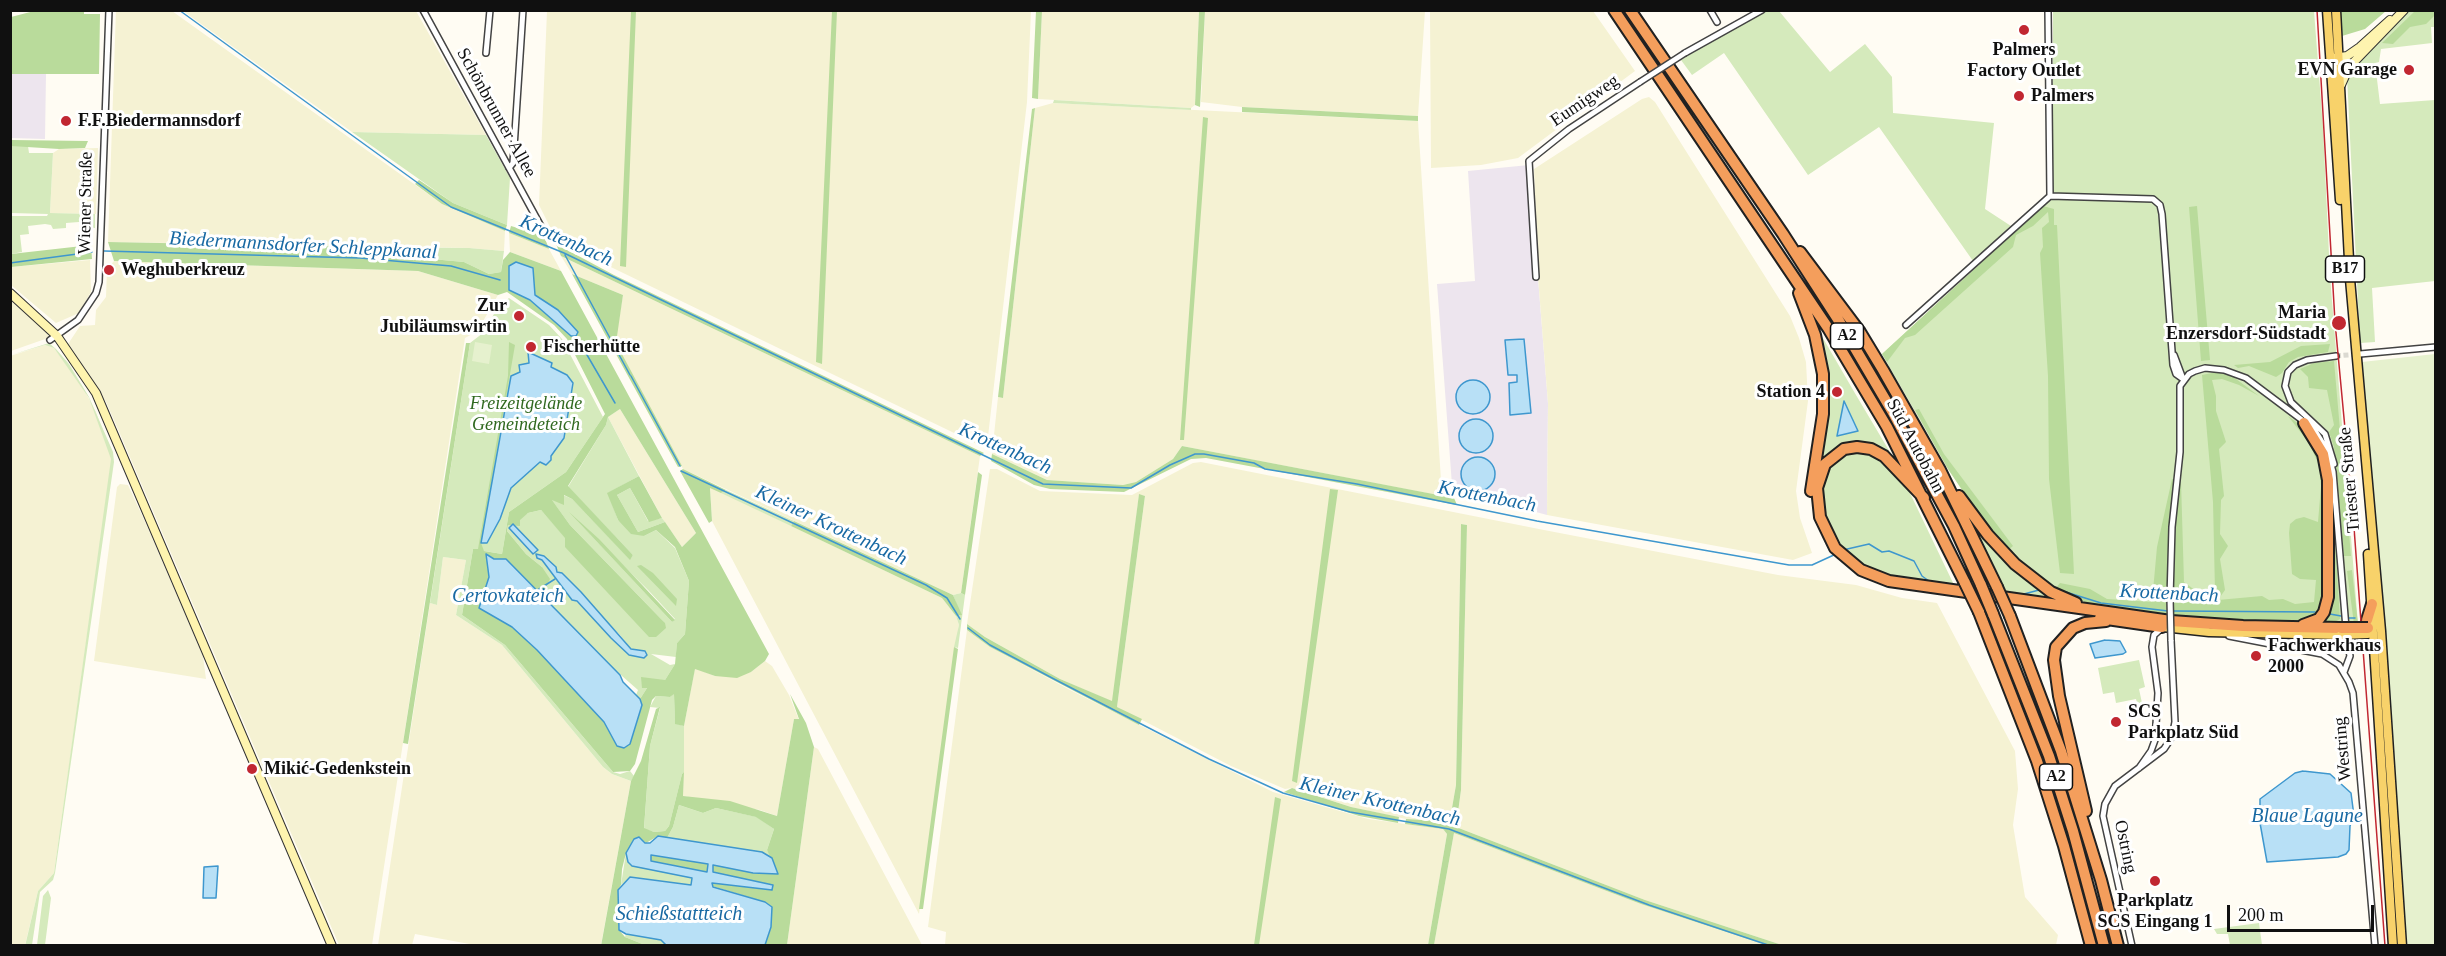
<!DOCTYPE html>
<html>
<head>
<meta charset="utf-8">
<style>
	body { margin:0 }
	#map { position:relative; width:2446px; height:956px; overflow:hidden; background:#fffcf3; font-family:"Times New Roman",serif }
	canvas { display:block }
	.frame { position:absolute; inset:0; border:12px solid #101010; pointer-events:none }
	.scale { position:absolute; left:2227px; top:905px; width:147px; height:27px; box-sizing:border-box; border:3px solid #101010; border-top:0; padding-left:8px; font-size:18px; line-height:21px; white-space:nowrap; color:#101010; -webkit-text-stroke:4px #fff; paint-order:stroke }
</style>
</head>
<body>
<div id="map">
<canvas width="2446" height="956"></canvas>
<div class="frame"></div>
<div class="scale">200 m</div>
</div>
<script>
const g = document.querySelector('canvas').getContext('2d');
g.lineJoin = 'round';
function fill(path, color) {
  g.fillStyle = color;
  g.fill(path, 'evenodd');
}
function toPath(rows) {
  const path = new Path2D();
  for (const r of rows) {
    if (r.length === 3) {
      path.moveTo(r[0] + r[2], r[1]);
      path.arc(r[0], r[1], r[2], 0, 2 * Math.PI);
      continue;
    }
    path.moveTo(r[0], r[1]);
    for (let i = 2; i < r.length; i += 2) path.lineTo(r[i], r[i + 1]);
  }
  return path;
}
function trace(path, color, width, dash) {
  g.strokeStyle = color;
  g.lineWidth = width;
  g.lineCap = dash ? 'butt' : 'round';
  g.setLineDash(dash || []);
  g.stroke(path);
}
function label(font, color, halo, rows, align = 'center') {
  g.font = font + ' "Times New Roman",serif';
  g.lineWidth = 6;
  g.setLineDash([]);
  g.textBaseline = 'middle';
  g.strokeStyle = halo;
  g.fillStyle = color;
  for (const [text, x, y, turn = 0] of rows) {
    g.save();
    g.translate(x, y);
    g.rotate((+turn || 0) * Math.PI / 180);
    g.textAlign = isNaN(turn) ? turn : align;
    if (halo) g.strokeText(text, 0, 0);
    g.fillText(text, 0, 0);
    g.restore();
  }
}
const industrial = toPath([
	[11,74,46,74,45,139,11,138],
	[1529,165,1548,403,1547,515,1467,493,1452,485,1437,284,1475,281,1468,171]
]);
const farmland = toPath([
	[116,10,172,11,442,204,505,231,504,251,469,248,108,242],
	[183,11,416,11,486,135,352,132],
	[547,11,1031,11,1027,102,987,445,981,446,557,241,539,205],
	[1042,11,1199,11,1195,105,1191,108,1038,99],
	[1205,11,1425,11,1418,116,1242,107,1201,102],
	[1430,11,1593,11,1635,71,1518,158,1481,165,1431,168],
	[1649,97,1655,102,1790,316,1799,338,1806,362,1808,401,1796,491,1800,518,1812,553,1793,560,1547,515,1548,403,1538,277,1534,169,1642,99],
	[1053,103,1418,121,1442,496,1182,446,1173,459,1136,482,1123,485,1047,480,992,454,998,397,1003,398,1035,108],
	[98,148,96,214,50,213,53,153,59,149],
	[509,233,549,249,561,271,510,252],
	[561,256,980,456,961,593,953,595,683,469,615,343,623,295,572,274],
	[90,260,91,292,79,313,56,323,11,285,11,267],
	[114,261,418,271,498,295,482,323,474,333,465,338,372,945,339,945,120,434,106,402,68,344,80,326,95,325,96,310,106,297,107,269],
	[10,300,49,334,48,338,11,351],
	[45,345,54,348,81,384,96,412,112,457,54,873,38,891,25,945,10,945,10,356],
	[620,409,696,533,682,547,662,518,608,417],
	[1201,462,1544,530,1778,575,1856,585,1902,598,1937,603,2015,751,2018,789,2013,825,2025,897,2058,935,2056,945,1782,945,1645,900,1456,827,1461,790,1467,525,1461,524,1456,785,1449,825,1444,821,1406,819,1351,807,1292,788,1285,789,1231,766,1117,707,1145,496,1139,495,1113,702,1060,679,985,637,967,624,990,469,997,469,1040,491,1132,495,1193,463],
	[120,484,128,485,147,526,203,656,206,679,94,661,117,487],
	[710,487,942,598,956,616,959,625,919,914,712,521],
	[443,557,466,560,456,615,502,645,603,767,612,774,631,781,601,945,475,945,415,934,412,945,378,945,430,603,437,605],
	[967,630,990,647,1072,691,1273,792,1368,819,1443,829,1447,834,1428,945,945,945,946,932,928,927],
	[765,661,772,666,789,695,799,720,794,719,777,816,760,810,683,796,684,726,695,668,715,676,751,672],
	[814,747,818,749,922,945,787,945],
	[1454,833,1641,904,1766,945,1434,945]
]);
const green = toPath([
	[1767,11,1779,11,1830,72,1865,44,1892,77,1893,113,1994,123,1985,209,2011,226,1973,261,1879,127,1808,175,1724,53,1692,75,1681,60,1735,26],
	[2053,11,2314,11,2323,127,2330,276,2358,624,2316,625,2065,596,2031,573,1999,541,1948,469,1882,354,2053,197],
	[2407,11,2435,11,2435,27,2431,27,2432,43,2381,49,2379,62,2375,63,2380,104,2435,100,2435,281,2372,288,2375,342,2360,343,2347,76],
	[1054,100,1191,108,1191,110,1053,103],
	[352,132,486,135,510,178,507,225,453,203],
	[11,146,28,146,29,153,53,153,50,213,95,214,95,228,80,228,79,222,66,223,66,228,53,229,51,225,45,224,28,226,29,234,20,235,22,252,11,254,11,216,47,216,48,214,11,213],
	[368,247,469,248,504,251,501,272,489,274,464,262,399,256],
	[509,298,549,325,562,339,603,417,566,472,509,512,502,554,473,549,462,615,505,645,613,772,620,774,630,771,634,776,631,781,612,774,603,767,502,645,456,615,466,560,443,557,437,605,430,603,470,343,483,333,498,307],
	[1813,321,1856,395,1897,464,1851,446,1816,478,1826,414],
	[49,343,56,349,69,364,89,397,113,452,114,462,55,873,53,880,40,892,32,945,25,946,38,891,54,873,111,459,89,398,54,348,45,345,11,355],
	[608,417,639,476,608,493,618,520,644,536,656,530,675,548,689,581,685,634,677,643,676,657,651,654,670,665,675,664,665,680,647,688,640,699,636,695,638,690,597,654,540,594,542,567,526,554,507,531,508,525,528,513,541,510,566,538,665,623,570,525,551,499,564,504,563,495,572,499,630,559,633,555,568,487,606,425],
	[573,516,648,590,675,619,672,622],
	[539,554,581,592,595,611,620,635,631,649,629,654,576,601,572,600],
	[1845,453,1862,453,1878,458,1894,471,1908,489,1955,587,1885,574,1848,558,1838,546,1824,516,1821,491,1829,465],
	[630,488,648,521,662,518,665,522,638,532,617,495],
	[726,490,794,521,791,526,721,493],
	[1966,513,1996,549,2067,603,2006,595],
	[961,593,965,595,958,648,954,647,959,625,956,616,961,615,953,595],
	[2139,660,2145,687,2139,689,2142,703,2137,703,2136,699,2116,703,2114,692,2103,694,2098,668],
	[674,693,675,723,684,726,684,772,682,774,669,826,665,831,654,832,644,829,650,746,660,708,650,707,656,696,670,697],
	[679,805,703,813,716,808,757,817,774,829,767,850,772,858,762,852,667,838,673,827],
	[626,853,632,866,692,878,691,885,631,877,621,885],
	[48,890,51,898,45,945,37,945,43,896],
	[2259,923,2262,945,2230,945,2228,934,2217,934,2214,929],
	[626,934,661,940,666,945,645,945,625,937]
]);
const forest = toPath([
	[38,10,84,11,84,14,100,14,99,74,11,74,11,17],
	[631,11,636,11,626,267,620,266],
	[832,11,837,11,822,364,816,362],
	[1036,11,1042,11,1038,99,1032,98],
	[1199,11,1205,11,1200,107,1195,105],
	[2339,11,2386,11,2365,29,2342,36],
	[2415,11,2435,11,2435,15,2426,24,2410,27,2393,44,2382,43],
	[1242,107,1418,116,1418,121,1242,112],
	[1035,108,1003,398,998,397,1032,109],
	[1203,117,1208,118,1184,440,1180,440],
	[11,140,88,141,85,148,59,149,11,146],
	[419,180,453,203,507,225,505,231,442,204,415,184],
	[2043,206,2054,209,2054,225,2057,225,2074,574,2060,573,2049,479,2048,376,2040,253,2043,247,2042,228,2049,222,2048,212,2033,226,2016,235,2013,247,1915,335,1905,338,1887,362,1882,354],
	[2197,206,2210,360,2201,361,2189,207],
	[511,226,544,236,549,249,509,233],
	[108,242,368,247,399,256,464,262,489,274,501,272,503,260,510,252,561,271,769,654,765,661,751,672,737,678,715,676,695,669,684,726,675,724,674,694,670,697,656,696,652,700,635,764,630,771,613,772,505,645,462,615,473,549,478,549,508,376,509,342,515,345,481,543,484,551,502,554,509,512,566,472,605,414,567,339,554,325,507,292,498,295,418,271,114,261],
	[533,284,535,295,571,336,530,300,509,290],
	[620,409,696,533,682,547,665,522,638,532,617,495,630,488,649,522,662,518,639,476,607,493,618,520,631,534,644,536,656,530,675,547,689,581,685,634,677,643,675,664,665,680,641,677,642,688,647,688,640,699,642,705,617,746,604,722,537,650,512,627,480,608,489,577,486,554,540,594,545,590,550,579,542,567,526,554,507,531,508,525,520,526,520,520,528,513,541,510,565,538,565,547,649,637,656,637,666,628,665,623,570,525,552,500,564,505,564,495,572,499,630,560,633,555,568,486,606,425,608,417],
	[556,244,614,275,984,453,980,456,561,256],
	[91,245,92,259,11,267,11,254],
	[572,274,623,295,616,343,682,466,678,467],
	[466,343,470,343,408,744,403,743],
	[2330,344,2328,352,2298,357,2289,362,2282,373,2276,377,2249,366,2238,368,2234,365,2270,362,2301,346],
	[2334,361,2351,556,2344,556,2334,447,2329,432,2334,425,2327,390,2309,388,2308,377,2300,369,2314,363],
	[2217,372,2232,376,2259,396,2239,385,2222,379,2212,380,2216,396,2216,411,2226,442,2219,449,2224,496,2221,500,2220,534,2228,546,2220,559,2225,590,2218,600,2262,596,2269,600,2283,599,2295,604,2314,602,2316,580,2300,579,2292,574,2289,533,2290,524,2296,519,2304,517,2318,522,2321,486,2319,465,2309,443,2288,416,2299,424,2321,458,2324,480,2322,590,2320,606,2312,619,2300,624,2201,620,2092,605,2054,590,2060,583,2090,589,2107,599,2152,602,2157,547,2172,479,2181,481,2184,582,2192,588,2212,597,2215,591,2213,502,2202,375],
	[1919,409,1944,454,2013,546,2008,550,1972,505,1948,469,1915,410],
	[1182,446,1454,498,1457,505,1206,458,1191,459,1124,492,1050,489,1034,485,991,461,992,454,1047,480,1123,485,1136,482,1173,459],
	[683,469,726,490,721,493,710,488,712,521,709,523,680,471],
	[978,472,982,475,965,595,961,593],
	[1330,489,1338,490,1297,783,1292,781],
	[1139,494,1145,496,1117,707,1142,719,1139,725,990,647,967,630,967,624,985,637,1060,679,1112,701],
	[569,512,599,539,675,620,672,622],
	[794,521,953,595,962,615,956,616,942,598,791,526],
	[1461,524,1467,525,1461,790,1456,827,1645,900,1782,945,1766,945,1641,904,1454,833,1434,945,1428,945,1447,834,1443,829,1405,824,1406,819,1444,821,1449,825,1456,785],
	[2331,527,2334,527,2340,619,2329,625,2320,625,2330,612,2333,591],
	[641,565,653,573,677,599,676,606,637,566],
	[2352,570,2358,624,2354,624,2347,571],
	[954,647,958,649,923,909,919,909],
	[790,694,806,723,814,747,787,945,765,945,771,927,771,906,765,902,712,886,712,882,773,885,713,872,713,864,753,873,778,874,767,850,774,829,756,817,716,808,703,813,679,805,673,827,667,838,658,836,646,843,639,837,626,853,622,869,621,885,618,890,619,930,625,937,645,945,601,946,631,781,641,761,656,709,660,707,650,746,644,828,654,832,665,831,669,826,682,774,684,772,683,796,730,801,777,816,794,719,799,719],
	[1292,788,1351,807,1399,817,1398,823,1359,816,1284,792],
	[1275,797,1281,799,1259,945,1254,945],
	[651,855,708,864,707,872,650,861]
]);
const pitch = toPath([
	[475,342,492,345,489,364,472,361],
	[2435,354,2435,945,2407,945,2362,362]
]);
const water = toPath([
	[516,262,533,268,535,295,558,310,578,332,576,336,571,336,530,300,509,290,509,266,516,262],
	[1524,339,1531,413,1510,415,1509,383,1517,382,1517,375,1508,375,1505,340,1524,339],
	[528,352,552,363,551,367,567,375,573,383,564,438,551,456,551,460,546,465,540,462,511,488,500,519,487,543,481,543,511,376,520,372,519,365,529,363,528,352],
	[1473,397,17],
	[1844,401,1858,431,1837,436,1844,401],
	[1476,436,17],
	[1478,474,17],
	[513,524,538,550,533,554,509,528,513,524],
	[486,554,494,559,506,559,620,675,623,682,640,699,642,705,630,744,624,748,617,746,604,722,537,650,512,627,479,608,489,577,486,554],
	[536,554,544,556,556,567,557,572,562,573,581,592,631,649,645,651,647,655,644,658,629,655,611,638,577,601,572,600,542,560,537,558,536,554],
	[2105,640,2120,641,2126,652,2123,654,2095,658,2090,644,2105,640],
	[2303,771,2330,774,2351,793,2354,816,2350,826,2349,850,2346,854,2338,857,2267,862,2260,823,2260,799,2295,773,2303,771],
	[658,836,762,852,772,858,778,874,753,873,713,865,713,872,773,885,772,890,712,883,713,887,765,902,772,907,771,927,765,945,666,945,661,940,626,934,619,930,618,890,630,877,691,885,692,878,632,866,628,862,626,853,634,839,639,837,645,843,650,843,658,836],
	[651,855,708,864,707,872,651,861,651,855],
	[218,866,216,898,203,898,204,867,218,866]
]);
const stream = toPath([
	[179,10,451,207,564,253,1043,484,1131,488,1170,465,1195,454,1204,454,1254,463,1265,469,1357,484,1537,521,1789,565,1812,565,1836,554],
	[104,251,360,258,451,266,500,280],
	[565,255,630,375],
	[10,263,92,252],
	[576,336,615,403],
	[631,376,680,466],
	[681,471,926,585,947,598,960,619],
	[1843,550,1869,544,1882,552,1889,551,1914,561,1922,576,1929,581],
	[2053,588,2101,603,2168,611],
	[536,591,555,579],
	[2024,594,2039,590],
	[2173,611,2315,612],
	[2330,614,2341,616],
	[2349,618,2355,618],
	[968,628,990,645,1054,679,1209,759,1283,793,1350,812,1449,829,1649,905,1771,946]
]);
const streetTunnel = toPath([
	[2336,356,2359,354]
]);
const street = toPath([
	[423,10,543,230],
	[1710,10,1717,22],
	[2048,10,2050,196],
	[486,53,490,10],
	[1685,53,1762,10],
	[509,168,513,163,523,10],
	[1536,277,1529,161,1569,129,1640,82],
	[1906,325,2050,196,2153,199,2160,205,2162,214,2173,365,2176,374,2183,379],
	[50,340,78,320,96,293,99,282,109,10],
	[2360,354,2436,347],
	[2174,355,2183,379],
	[2334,464,2325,434,2291,402,2285,386,2288,372,2295,365,2307,360,2336,356],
	[2170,598,2172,527,2180,452,2180,386,2189,374,2195,371,2205,368,2224,370,2246,378,2314,429,2327,450,2333,472,2347,640,2350,656,2344,672],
	[2229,636,2322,654,2339,665,2349,682,2353,693,2375,946],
	[2139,768,2151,751,2155,740,2158,693,2152,647,2154,635,2162,628],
	[2132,946,2103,816,2105,804,2115,786,2164,749,2172,737,2175,722,2171,640]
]);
const secondary = toPath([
	[2334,58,2347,56,2360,47,2390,20],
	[2341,85,2349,67,2404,10],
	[10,293,57,336,96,393,332,946]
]);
const primary = toPath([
	[2327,10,2340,200],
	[2336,10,2350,279,2381,631,2402,946],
	[2368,554,2393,946],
	[2163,627,2209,632,2341,635]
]);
const highway = toPath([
	[1614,10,1828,328,1887,427,1965,583],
	[1630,10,1783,234,1839,321,1892,411,1954,526,1981,585],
	[1800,252,1860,332,1883,370,1940,470,1997,587],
	[1799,293,1815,335,1823,374,1823,414,1811,491],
	[1959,496,1988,535,2015,564,2051,592,2076,603],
	[1924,498,1884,456,1871,449,1857,447,1844,449,1825,464,1817,488,1820,517,1835,548,1861,570,1889,581,2171,621,2243,626,2341,628],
	[1979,612,2037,761,2064,846,2091,946],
	[1993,614,2049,756,2073,831,2104,946],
	[2010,616,2061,751,2101,880,2118,946],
	[2100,618,2162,627],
	[2367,620,2372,604],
	[2303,625,2319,619,2324,612,2328,597,2328,480,2323,454,2304,423],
	[2086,811,2059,696,2054,660,2056,647,2073,628,2085,623,2106,621]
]);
const tram = toPath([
	[2317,10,2335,322,2353,514,2385,946]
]);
const streetBridge = toPath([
	[1640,82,1685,53],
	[2170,598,2171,640]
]);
const primaryBridge = toPath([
	[2341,635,2368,634]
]);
const highwayBridge = toPath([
	[1965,583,1979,612],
	[1981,585,1993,614],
	[1997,587,2010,616],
	[2341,628,2368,628]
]);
const markers = [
	[2024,30,6,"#c12731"],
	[2409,70,6,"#c12731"],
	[2019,96,6,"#c12731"],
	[66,121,6,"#c12731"],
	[109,270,6,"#c12731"],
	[519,316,6,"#c12731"],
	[2339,323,8,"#c12731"],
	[531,347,6,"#c12731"],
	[1837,392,6,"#c12731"],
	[2256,656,6,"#c12731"],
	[2116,722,6,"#c12731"],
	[252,769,6,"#c12731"],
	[2155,881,6,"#c12731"]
];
const shields = [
	[2345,269,39],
	[1847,336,33],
	[2056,777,33]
];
const shieldNames = [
	["B17",2345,269],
	["A2",1847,336],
	["A2",2056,777]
];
const poiNames = [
	["Palmers",2024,50,"center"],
	["Factory Outlet",2024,71,"center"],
	["EVN Garage",2397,70,"right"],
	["Palmers",2031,96],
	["F.F.Biedermannsdorf",78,121],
	["Weghuberkreuz",121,270],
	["Zur",507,306,"right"],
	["Jubiläumswirtin",507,327,"right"],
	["Maria",2326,313,"right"],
	["Enzersdorf-Südstadt",2326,334,"right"],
	["Fischerhütte",543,347],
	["Station 4",1825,392,"right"],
	["Fachwerkhaus",2268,646],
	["2000",2268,667],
	["SCS",2128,712],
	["Parkplatz Süd",2128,733],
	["Mikić-Gedenkstein",264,769],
	["Parkplatz",2155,901,"center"],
	["SCS Eingang 1",2155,922,"center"]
];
const streetNames = [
	["Eumigweg",1585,101,-34],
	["Schönbrunner Allee",496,113,61],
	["Wiener Straße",86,203,-89],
	["Süd Autobahn",1915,446,62],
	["Triester Straße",2350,480,-95],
	["Westring",2343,749,-95],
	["Ostring",2125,847,78]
];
const parkNames = [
	["Freizeitgelände",526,404],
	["Gemeindeteich",526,425]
];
const waterNames = [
	["Krottenbach",566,241,24],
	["Biedermannsdorfer Schleppkanal",303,246,3],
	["Krottenbach",1005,449,24],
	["Krottenbach",1487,497,11],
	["Kleiner Krottenbach",831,526,25],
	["Krottenbach",2169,594,3],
	["Certovkateich",508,597],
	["Kleiner Krottenbach",1380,802,13],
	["Blaue Lagune",2307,817],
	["Schießstattteich",679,915]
];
fill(industrial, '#ede5ee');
fill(farmland, '#f5f2d3');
fill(green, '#d5eabc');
fill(forest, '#b9db9b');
fill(pitch, '#e6f1ce');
fill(water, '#b8e0f6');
trace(water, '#3e97ce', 1.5);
trace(stream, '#3e97ce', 1.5);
trace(streetTunnel, '#dbd9d1', 5, [5, 2.5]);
trace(street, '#434343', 8);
trace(secondary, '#323232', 10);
trace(primary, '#212121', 11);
trace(highway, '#212121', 14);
trace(street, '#fff', 5);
trace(secondary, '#fef4af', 8);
trace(primary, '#f8d26a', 8);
trace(highway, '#f49e5c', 10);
trace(tram, '#c12731', 1.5);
trace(streetBridge, '#434343', 8, []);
trace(primaryBridge, '#212121', 11, []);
trace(highwayBridge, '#212121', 14, []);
trace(streetBridge, '#fff', 5);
trace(primaryBridge, '#f8d26a', 8);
trace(highwayBridge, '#f49e5c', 10);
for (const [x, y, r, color] of markers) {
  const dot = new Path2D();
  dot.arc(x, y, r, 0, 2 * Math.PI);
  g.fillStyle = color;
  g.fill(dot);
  trace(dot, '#fff', 2);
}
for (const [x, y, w] of shields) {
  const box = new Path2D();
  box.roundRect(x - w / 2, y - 13, w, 26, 4.5);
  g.fillStyle = '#fff';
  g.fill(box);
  trace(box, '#101010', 1.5);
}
label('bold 16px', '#101010', null, shieldNames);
label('bold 18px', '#101010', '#fff', poiNames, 'left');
label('18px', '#101010', '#fff', streetNames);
label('italic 18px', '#30691f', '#fff', parkNames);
label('italic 20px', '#1869a3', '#fff', waterNames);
</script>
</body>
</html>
